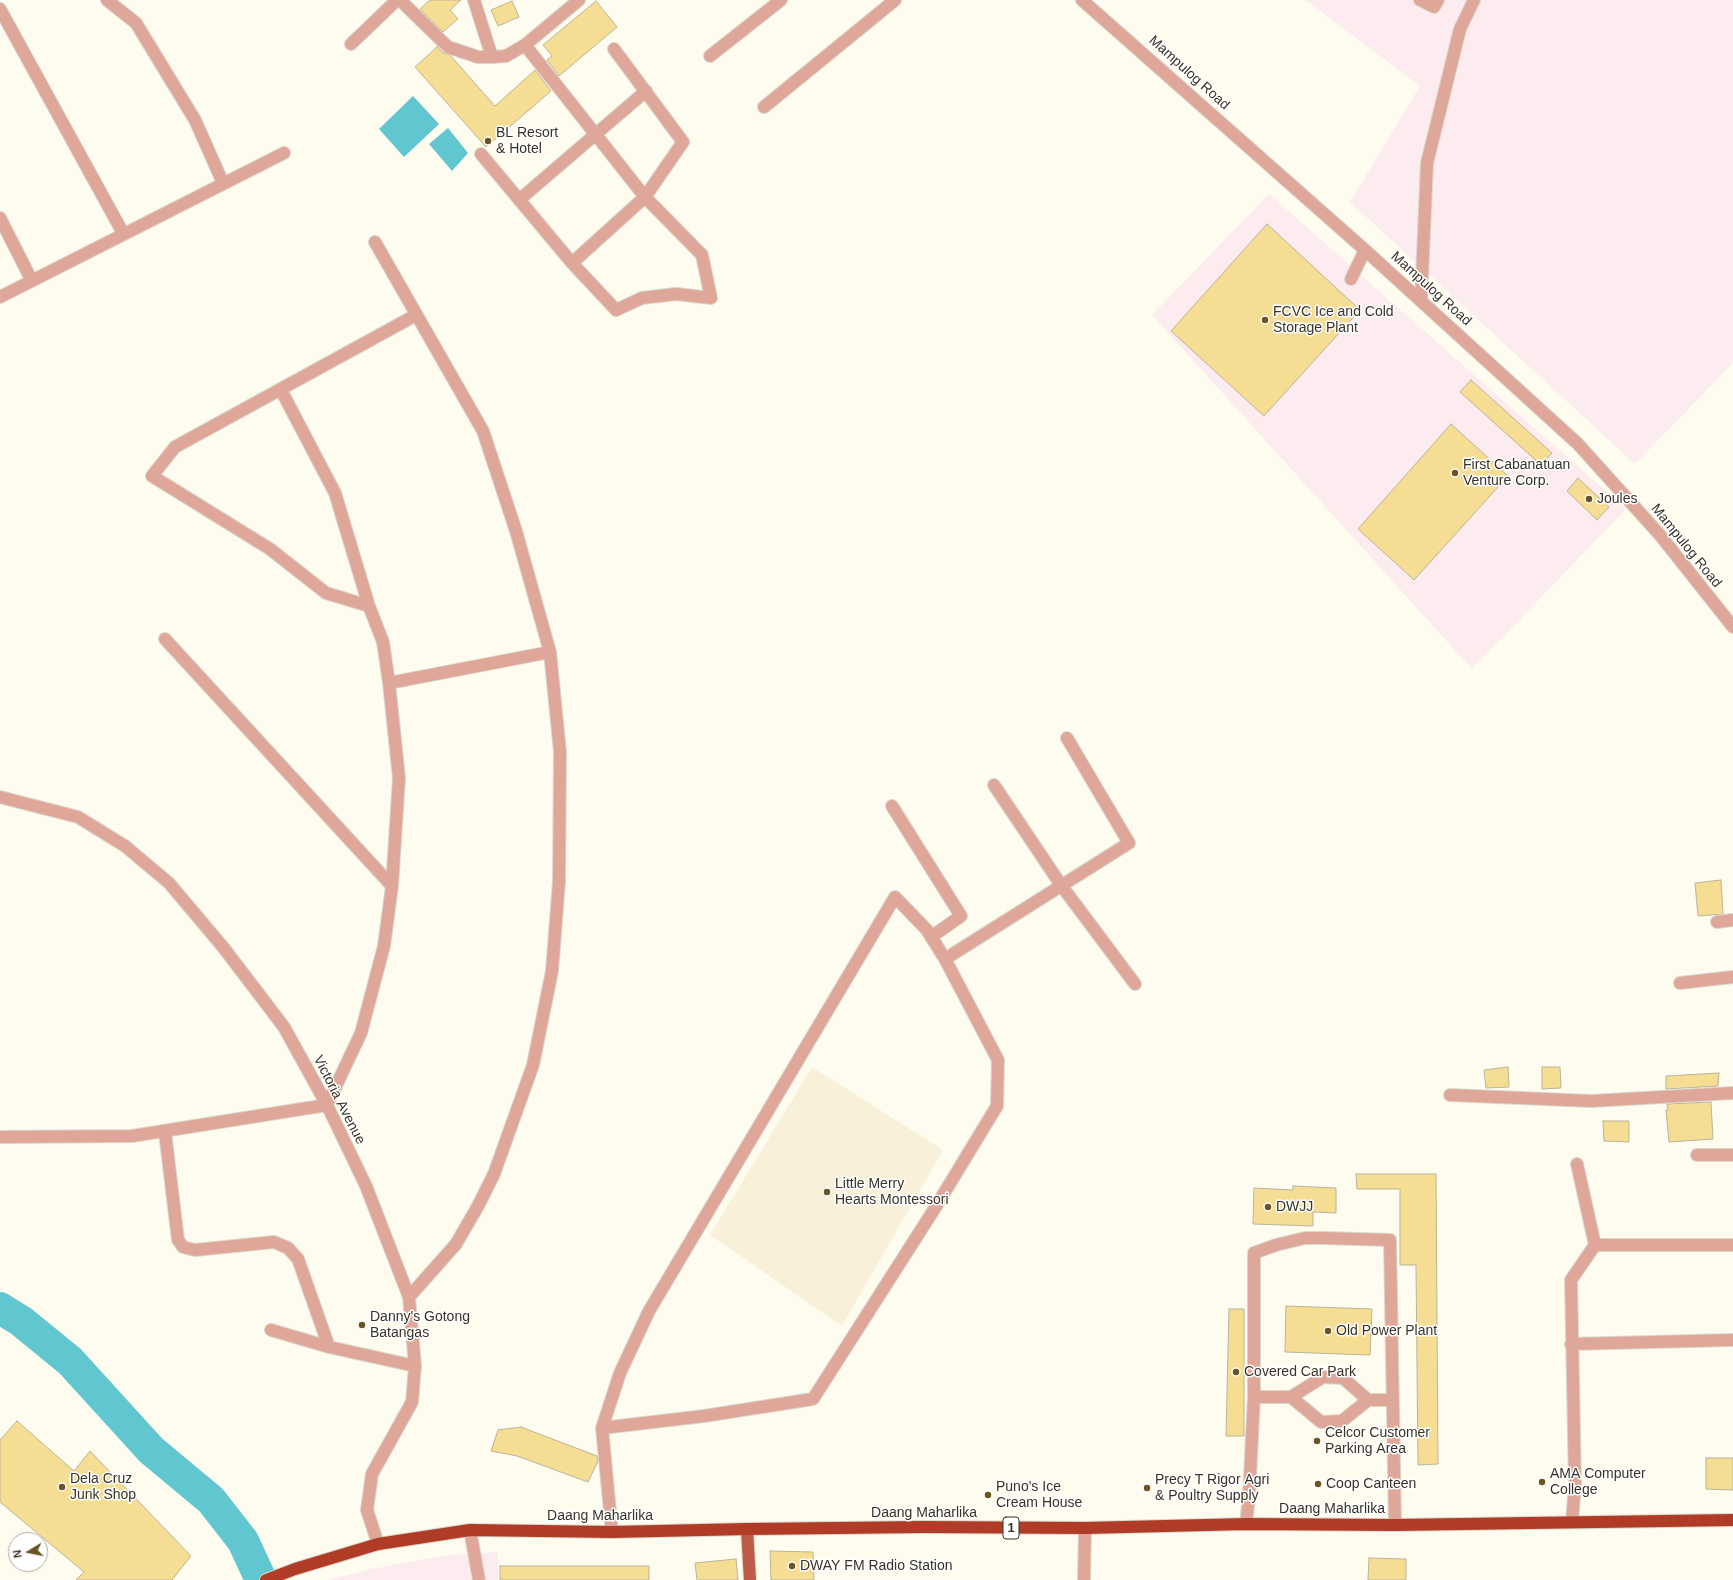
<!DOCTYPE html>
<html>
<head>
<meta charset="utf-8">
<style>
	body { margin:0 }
	#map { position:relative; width:1733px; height:1580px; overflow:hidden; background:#fefbef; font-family:Helvetica,sans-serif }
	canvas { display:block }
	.north { position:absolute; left:8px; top:1532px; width:40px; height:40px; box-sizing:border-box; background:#fff; border:1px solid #afada9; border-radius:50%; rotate:260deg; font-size:11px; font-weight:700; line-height:16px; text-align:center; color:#373328 }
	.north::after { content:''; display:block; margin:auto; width:14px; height:18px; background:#6a5424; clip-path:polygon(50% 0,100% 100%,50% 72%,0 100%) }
</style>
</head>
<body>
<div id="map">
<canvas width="1733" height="1580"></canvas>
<div class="north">N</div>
</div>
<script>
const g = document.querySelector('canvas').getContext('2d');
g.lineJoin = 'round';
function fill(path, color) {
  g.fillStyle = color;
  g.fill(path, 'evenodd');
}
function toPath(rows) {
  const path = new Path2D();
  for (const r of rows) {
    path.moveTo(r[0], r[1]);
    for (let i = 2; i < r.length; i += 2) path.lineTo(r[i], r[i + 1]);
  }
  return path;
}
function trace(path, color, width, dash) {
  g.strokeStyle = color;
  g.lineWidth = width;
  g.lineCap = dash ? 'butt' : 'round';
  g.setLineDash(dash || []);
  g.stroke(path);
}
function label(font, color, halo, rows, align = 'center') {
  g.font = font + ' Helvetica,sans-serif';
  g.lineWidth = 3;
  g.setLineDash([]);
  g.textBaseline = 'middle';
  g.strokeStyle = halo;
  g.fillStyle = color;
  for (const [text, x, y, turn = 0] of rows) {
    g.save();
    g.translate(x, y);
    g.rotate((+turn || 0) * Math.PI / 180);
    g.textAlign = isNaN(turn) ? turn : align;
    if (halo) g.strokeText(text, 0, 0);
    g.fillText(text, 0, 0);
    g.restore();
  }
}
const industrial = toPath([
	[1306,0,1733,0,1733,363,1635,464,1350,202,1420,86],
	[1269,194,1626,509,1472,669,1152,315],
	[498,1552,498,1580,329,1580,367,1570,447,1555]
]);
const education = toPath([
	[812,1067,943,1150,842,1326,710,1235]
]);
const water = toPath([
	[413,96,439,124,404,157,379,129],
	[448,128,468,153,452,171,429,144]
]);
const river = toPath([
	[0,1308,21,1321,70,1361,151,1450,211,1500,243,1541,261,1580]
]);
const building = toPath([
	[430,0,461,0,450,10,458,19,443,32,420,9,430,0],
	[512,1,519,17,498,26,491,10,512,1],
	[596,1,617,27,559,76,547,60,552,56,543,45,596,1],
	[437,47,443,53,450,55,495,106,535,70,551,91,486,147,415,67,437,47],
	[1267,224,1360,310,1264,416,1171,331,1267,224],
	[1471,380,1552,453,1541,465,1460,392,1471,380],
	[1451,424,1508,476,1414,580,1358,529,1451,424],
	[1578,478,1609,507,1597,520,1567,491,1578,478],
	[1721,880,1723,914,1698,916,1695,883,1721,880],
	[1508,1067,1509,1087,1486,1088,1484,1070,1508,1067],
	[1542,1067,1560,1067,1561,1088,1542,1089,1542,1067],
	[1719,1073,1718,1086,1666,1089,1666,1076,1719,1073],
	[1711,1102,1713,1139,1669,1142,1666,1110,1668,1110,1667,1104,1711,1102],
	[1603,1121,1629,1121,1629,1142,1604,1141,1603,1121],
	[1356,1174,1436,1174,1438,1464,1418,1465,1416,1265,1400,1265,1400,1189,1357,1189,1356,1174],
	[1293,1186,1336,1188,1336,1213,1313,1212,1313,1226,1253,1224,1254,1188,1293,1190,1293,1186],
	[1286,1306,1372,1309,1370,1355,1285,1352,1286,1306],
	[1229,1309,1244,1309,1244,1436,1226,1436,1229,1309],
	[17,1421,74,1471,90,1451,191,1556,172,1580,76,1580,84,1572,0,1502,0,1440,17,1421],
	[521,1427,597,1456,598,1461,588,1482,517,1456,491,1451,498,1430,521,1427],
	[1706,1458,1733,1458,1733,1490,1706,1489,1706,1458],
	[770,1551,813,1552,814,1580,771,1580,770,1551],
	[1369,1558,1406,1559,1406,1580,1368,1580,1369,1558],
	[736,1559,738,1580,697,1580,695,1563,736,1559],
	[500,1566,649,1566,649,1580,500,1580,500,1566]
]);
const minor = toPath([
	[107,0,136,23,195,120,223,183],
	[400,0,448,47,478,57,492,57,506,56,525,45,645,197,702,255,711,298,676,294,642,298,616,310,572,263,481,154],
	[474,0,492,57],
	[1082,0,1365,250,1578,444,1660,535,1733,627],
	[1420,0,1434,7,1438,0],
	[0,9,123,233],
	[351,44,397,0],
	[525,45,579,0],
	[710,56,781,0],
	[764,107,895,0],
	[519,200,646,91],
	[0,218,32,281],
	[375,242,483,431,516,531,550,652,560,752,559,882,552,971,533,1065,494,1174,478,1206,456,1244,409,1297],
	[572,263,645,197,683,142,614,49],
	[1351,279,1365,250],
	[0,297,284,153],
	[1421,300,1427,163,1460,29,1474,0],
	[369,606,326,593,270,549,152,476,175,447,416,315],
	[165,639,392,886],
	[389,683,550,652],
	[994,785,1061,885,1135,984],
	[0,797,78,817,125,846,169,883,223,947,284,1027,327,1105,366,1186,409,1297,415,1366,412,1402,372,1474,367,1510,378,1544],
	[892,806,961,916,931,937],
	[1717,922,1733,920],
	[945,959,1129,843,1067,738],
	[1680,983,1733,977],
	[1450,1095,1591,1101,1733,1093],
	[165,1132,178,1240,183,1247,195,1250,274,1242,288,1248,298,1259,329,1347],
	[0,1137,132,1136,327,1105,361,1033,384,946,392,886,399,778,389,683,383,642,369,606,335,493,281,390],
	[1697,1155,1733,1155],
	[1595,1245,1733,1245],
	[271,1330,329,1347,415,1366],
	[1571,1344,1733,1340],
	[1254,1397,1291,1397,1323,1377,1343,1378,1368,1400],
	[1291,1397,1321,1422,1342,1421,1368,1400,1392,1400],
	[602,1428,704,1416,813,1399,935,1208,997,1106,998,1060,945,959,927,930,895,897,649,1311,620,1373,602,1428,612,1532],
	[1572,1521,1575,1485,1571,1280,1595,1245,1577,1164],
	[1246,1524,1249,1497,1254,1397,1254,1253,1276,1245,1305,1238,1323,1238,1390,1240,1395,1525],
	[470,1530,479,1580],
	[1084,1580,1085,1528]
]);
const major = toPath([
	[747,1529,750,1580]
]);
const highway = toPath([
	[266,1580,295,1569,378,1544,470,1530,612,1532,747,1529,924,1527,1085,1528,1246,1524,1395,1525,1733,1520]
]);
const markers = [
	[488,141,4,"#6a5424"],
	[1265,320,4,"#6a5424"],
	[1455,473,4,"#6a5424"],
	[1589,499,4,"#6a5424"],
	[827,1192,4,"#6a5424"],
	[1268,1207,4,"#6a5424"],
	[362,1325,4,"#6a5424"],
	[1328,1331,4,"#6a5424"],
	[1236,1372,4,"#6a5424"],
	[1317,1441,4,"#6a5424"],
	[1542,1482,4,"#6a5424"],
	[1318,1484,4,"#6a5424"],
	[62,1487,4,"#6a5424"],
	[1147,1488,4,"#6a5424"],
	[988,1495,4,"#6a5424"],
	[792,1566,4,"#6a5424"]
];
const shields = [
	[1011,1528,16]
];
const shieldNames = [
	["1",1011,1528]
];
const streetNames = [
	["Mampulog Road",1189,73,42],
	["Mampulog Road",1431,289,42],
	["Mampulog Road",1686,546,51],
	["Victoria Avenue",339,1100,63],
	["Daang Maharlika",1332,1509],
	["Daang Maharlika",924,1513],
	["Daang Maharlika",600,1516]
];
const poiNames = [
	["BL Resort",496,133],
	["& Hotel",496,149],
	["FCVC Ice and Cold",1273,312],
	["Storage Plant",1273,328],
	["First Cabanatuan",1463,465],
	["Venture Corp.",1463,481],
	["Joules",1597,499],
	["Little Merry",835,1184],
	["Hearts Montessori",835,1200],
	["DWJJ",1276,1207],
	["Danny's Gotong",370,1317],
	["Batangas",370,1333],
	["Old Power Plant",1336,1331],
	["Covered Car Park",1244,1372],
	["Celcor Customer",1325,1433],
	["Parking Area",1325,1449],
	["AMA Computer",1550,1474],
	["College",1550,1490],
	["Dela Cruz",70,1479],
	["Junk Shop",70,1495],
	["Precy T Rigor Agri",1155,1480],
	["& Poultry Supply",1155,1496],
	["Coop Canteen",1326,1484],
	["Puno's Ice",996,1487],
	["Cream House",996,1503],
	["DWAY FM Radio Station",800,1566]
];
fill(industrial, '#fcecef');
fill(education, '#f9f0da');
fill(water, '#60c7d0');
trace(river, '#60c7d0', 32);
fill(building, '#f5de94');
trace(building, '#bcb499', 1);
trace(minor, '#dad7cb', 14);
trace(major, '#dad7cb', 14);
trace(highway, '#dad7cb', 14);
trace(minor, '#dfa69a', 12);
trace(major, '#be5a48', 12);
trace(highway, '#b03b26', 12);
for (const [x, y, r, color] of markers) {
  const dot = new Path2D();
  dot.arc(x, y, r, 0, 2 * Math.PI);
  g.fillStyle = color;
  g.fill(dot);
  trace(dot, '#fff', 1.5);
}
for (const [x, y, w] of shields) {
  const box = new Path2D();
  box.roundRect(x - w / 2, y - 11, w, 22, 3);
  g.fillStyle = '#fff';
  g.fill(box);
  trace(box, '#373328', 1);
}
label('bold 13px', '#373328', null, shieldNames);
label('14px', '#373328', '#fff', streetNames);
label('14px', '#373328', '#fff', poiNames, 'left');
</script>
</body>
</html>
